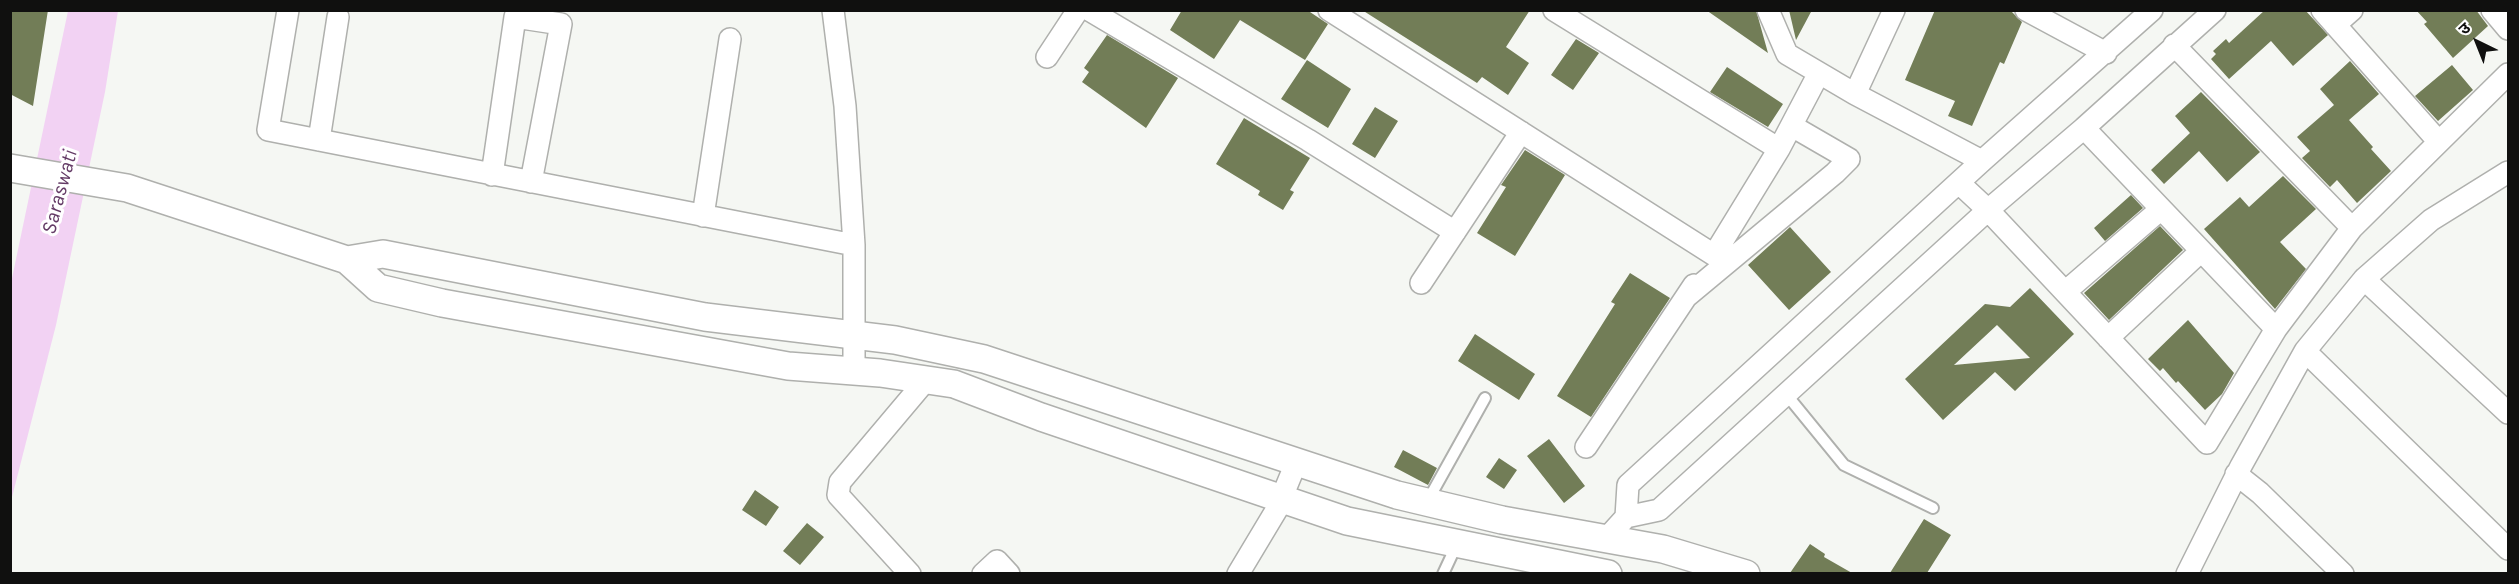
<!DOCTYPE html>
<html>
<head>
<meta charset="utf-8">
<style>
	body { margin:0 }
	#map { position:relative; width:2519px; height:584px; overflow:hidden; background:#f5f7f3; font-family:Karla,"Noto Sans Devanagari",sans-serif }
	canvas { display:block }
	.frame { position:absolute; inset:0; border:12px solid #10100f; pointer-events:none }
	.north { position:absolute; left:2447px; top:12px; width:60px; height:60px; -webkit-text-stroke:4px #fff; paint-order:stroke; rotate:317deg; font-size:16px; font-weight:700; line-height:24px; text-align:center; color:#10100f }
	.north::after { content:''; display:block; margin:auto; width:21px; height:27px; background:#10100f; clip-path:polygon(50% 0,100% 100%,50% 72%,0 100%) }
</style>
</head>
<body>
<div id="map">
<canvas width="2519" height="584"></canvas>
<div class="frame"></div>
<div class="north">उ</div>
</div>
<script>
const g = document.querySelector('canvas').getContext('2d');
g.lineJoin = 'round';
function fill(path, color) {
  g.fillStyle = color;
  g.fill(path, 'evenodd');
}
function toPath(rows) {
  const path = new Path2D();
  for (const r of rows) {
    path.moveTo(r[0], r[1]);
    for (let i = 2; i < r.length; i += 2) path.lineTo(r[i], r[i + 1]);
  }
  return path;
}
function trace(path, color, width, dash) {
  g.strokeStyle = color;
  g.lineWidth = width;
  g.lineCap = dash ? 'butt' : 'round';
  g.setLineDash(dash || []);
  g.stroke(path);
}
function label(font, color, halo, rows, align = 'center') {
  g.font = font + ' Karla,sans-serif';
  g.lineWidth = 6;
  g.setLineDash([]);
  g.textBaseline = 'middle';
  g.strokeStyle = halo;
  g.fillStyle = color;
  for (const [text, x, y, turn = 0] of rows) {
    g.save();
    g.translate(x, y);
    g.rotate((+turn || 0) * Math.PI / 180);
    g.textAlign = isNaN(turn) ? turn : align;
    if (halo) g.strokeText(text, 0, 0);
    g.fillText(text, 0, 0);
    g.restore();
  }
}
const water = toPath([
	[68,11,118,11,105,92,56,325,11,501,11,283]
]);
const building = toPath([
	[10,10,48,10,33,106,10,94],
	[1182,10,1307,10,1328,24,1305,60,1240,20,1214,59,1170,30],
	[1362,10,1530,10,1506,47,1529,63,1508,95,1482,77,1477,83],
	[1706,10,1756,10,1768,53],
	[1789,10,1812,10,1796,40],
	[1935,10,2010,10,2022,22,2004,64,2000,62,1972,126,1948,116,1955,101,1905,80],
	[2265,10,2305,10,2328,35,2293,66,2271,41,2229,79,2211,59,2216,54,2213,51,2226,39,2229,43],
	[2416,10,2476,10,2488,26,2453,58,2424,24,2427,22],
	[1107,35,1178,78,1146,128,1082,82,1089,72,1084,68],
	[1576,39,1599,53,1573,90,1551,75],
	[1307,60,1351,89,1328,128,1281,99],
	[2350,61,2379,94,2349,120,2373,147,2371,149,2391,171,2357,203,2337,180,2330,187,2302,158,2310,151,2297,137,2334,105,2320,89],
	[2452,65,2473,90,2438,121,2415,96],
	[1727,67,1783,104,1768,127,1710,92],
	[2201,92,2260,152,2227,182,2199,151,2164,184,2151,170,2190,133,2175,116],
	[1375,107,1398,121,1375,158,1352,144],
	[1244,118,1310,158,1290,190,1294,192,1283,210,1258,195,1260,191,1216,164],
	[1525,150,1565,175,1515,256,1477,233,1506,187,1501,185],
	[2283,176,2316,209,2280,242,2306,269,2275,309,2204,229,2240,197,2249,207],
	[2131,195,2143,208,2105,241,2094,228],
	[2160,226,2183,250,2109,320,2084,293],
	[1790,227,1831,272,1789,310,1748,265],
	[1630,273,1670,298,1591,417,1557,396,1615,304,1611,302],
	[2030,288,2074,334,2015,391,1995,372,1943,420,1905,379,1985,304,2010,307],
	[1997,325,2030,358,1954,365],
	[2188,320,2234,373,2222,394,2205,410,2178,381,2176,383,2163,368,2160,371,2148,359],
	[1475,334,1535,374,1519,400,1458,361],
	[1549,439,1585,486,1564,503,1527,456],
	[1403,450,1437,468,1428,485,1394,467],
	[1499,458,1517,470,1504,489,1486,477],
	[755,490,779,507,766,526,742,510],
	[1924,519,1951,535,1927,573,1890,573],
	[807,523,824,537,800,565,783,551],
	[1810,544,1825,554,1824,557,1852,573,1790,573]
]);
const service = toPath([
	[1786,394,1844,465,1933,508],
	[1427,502,1485,398],
	[1443,574,1457,544]
]);
const minor = toPath([
	[288,10,268,130,854,245],
	[833,10,845,106,854,245,854,371],
	[1089,10,1308,140,1455,232],
	[1329,10,1714,255,1779,149],
	[1554,10,1779,149,1819,73],
	[1768,10,1787,54,1855,94],
	[1894,10,1855,94,1982,161],
	[2026,10,2106,53],
	[2492,10,2508,29],
	[2335,25,2352,10],
	[2174,45,2352,228,2439,142,2322,10],
	[1047,57,1078,10],
	[319,140,338,17],
	[2439,142,2508,74],
	[2508,172,2431,220,2364,279,2508,413],
	[492,175,515,17,561,24,531,182],
	[1959,183,1988,210,2207,443,2276,329,2084,128],
	[703,216,730,39],
	[2364,279,2305,351,2508,549],
	[1421,283,1521,132],
	[2065,292,2161,209],
	[1686,297,1835,173,1849,159,1792,126],
	[2276,329,2352,228],
	[2108,338,2201,251],
	[1586,447,1694,285],
	[2236,474,2260,493,2343,574],
	[1626,517,1628,485,1982,161,2152,10],
	[1606,539,1626,517,1659,510,1988,210,2084,128,2215,10],
	[910,574,838,495,840,482,926,380],
	[983,574,997,561,1009,574],
	[1238,574,1277,509,1296,463],
	[2187,574,2241,466,2305,351]
]);
const tertiary = toPath([
	[10,168,127,188,347,260,378,288,442,303,788,366,880,373,954,384,1041,417,1347,521,1608,574],
	[347,260,383,254,705,317,895,340,984,359,1397,495,1502,520,1663,549,1746,574]
]);
const waterNames = [
	["Saraswati",60,192,-75]
];
fill(water, '#f2d2f3');
fill(building, '#727d57');
trace(service, '#afb0ad', 14);
trace(minor, '#afb0ad', 24);
trace(tertiary, '#afb0ad', 30);
trace(service, '#fff', 10);
trace(minor, '#fff', 21);
trace(tertiary, '#fff', 27);
label('italic 21px', '#643b66', '#fff', waterNames);
</script>
</body>
</html>
